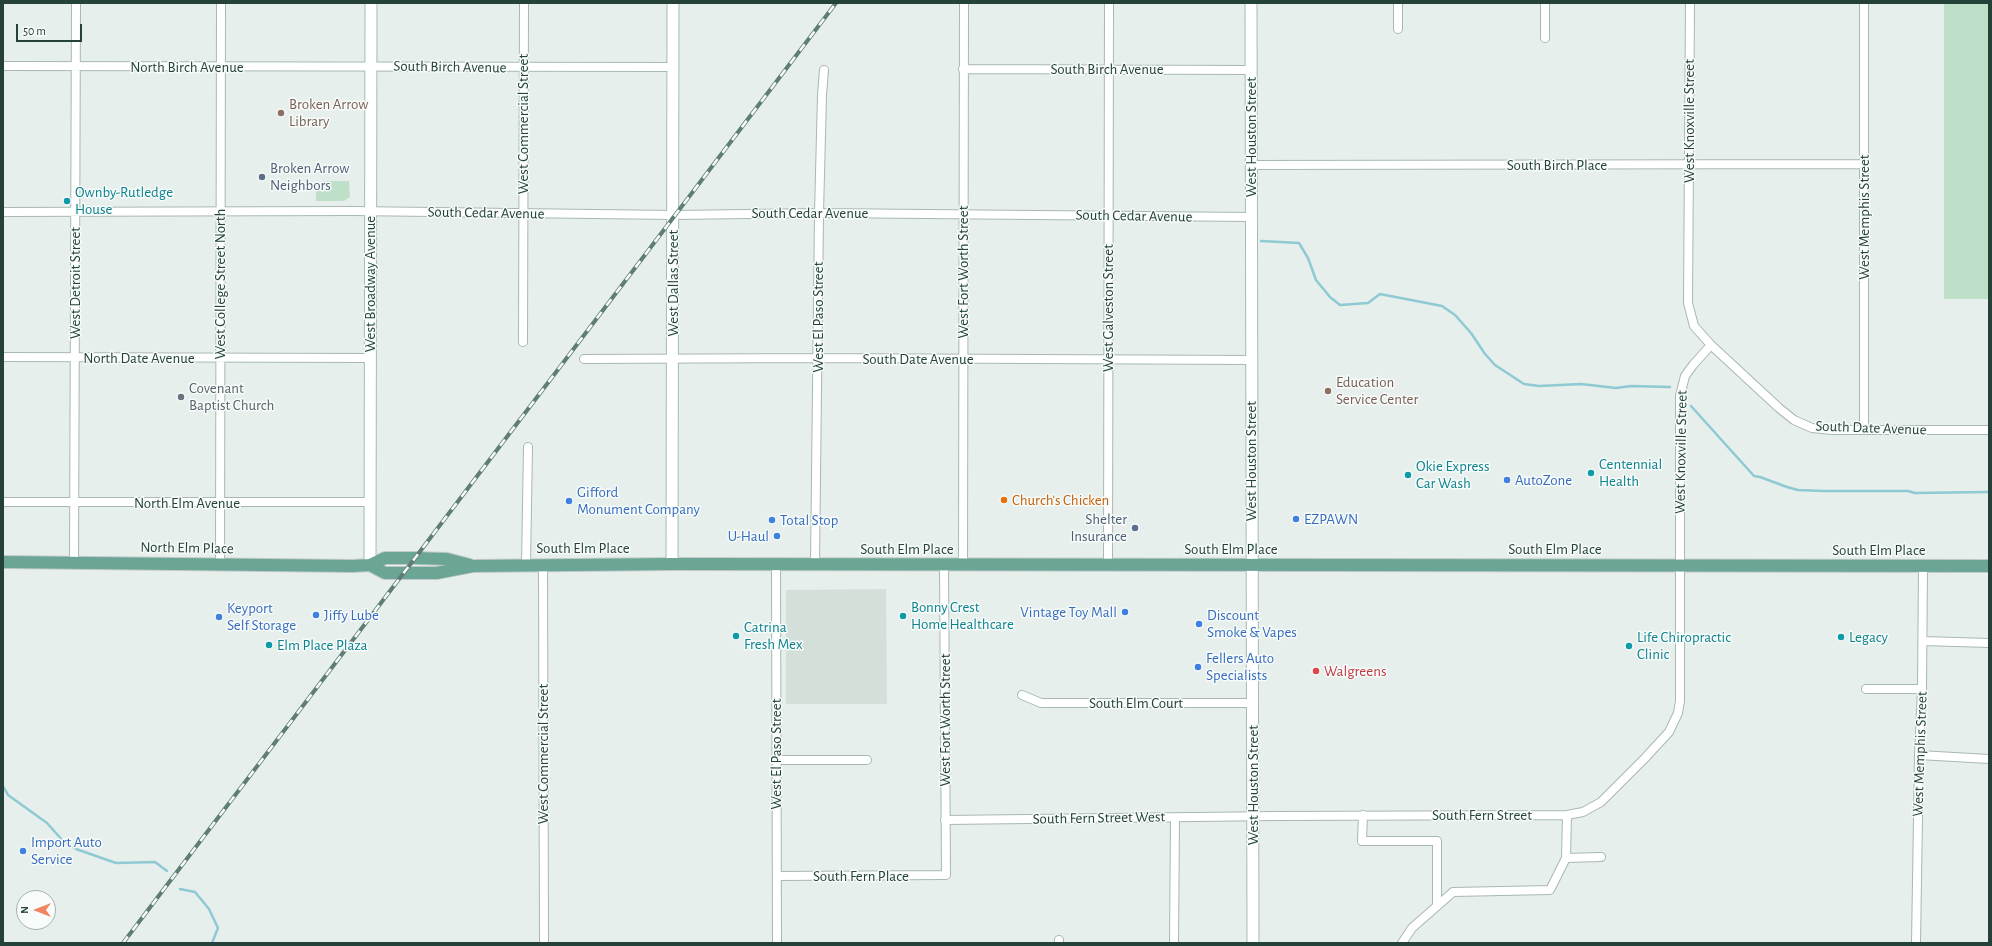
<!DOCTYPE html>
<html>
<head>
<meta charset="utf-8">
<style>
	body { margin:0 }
	#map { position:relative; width:1992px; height:946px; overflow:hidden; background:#e6efeb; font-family:"Alegreya Sans",sans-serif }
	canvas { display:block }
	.frame { position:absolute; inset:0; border:4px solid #24423a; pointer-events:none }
	.north { position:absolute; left:16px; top:890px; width:40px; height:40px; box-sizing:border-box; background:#f7fbf9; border:1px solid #a3b1ad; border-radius:50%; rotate:270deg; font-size:11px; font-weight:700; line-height:16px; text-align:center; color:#24423a }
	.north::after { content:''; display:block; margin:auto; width:14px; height:18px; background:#f4845f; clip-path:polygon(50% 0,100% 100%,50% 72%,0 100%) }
	.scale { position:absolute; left:16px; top:24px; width:66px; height:18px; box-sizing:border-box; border:2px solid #24423a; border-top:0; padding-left:5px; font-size:12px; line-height:14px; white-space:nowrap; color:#24423a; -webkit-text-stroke:3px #f7fbf9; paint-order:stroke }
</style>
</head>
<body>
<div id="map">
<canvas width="1992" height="946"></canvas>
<div class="frame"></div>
<div class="north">N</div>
<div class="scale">50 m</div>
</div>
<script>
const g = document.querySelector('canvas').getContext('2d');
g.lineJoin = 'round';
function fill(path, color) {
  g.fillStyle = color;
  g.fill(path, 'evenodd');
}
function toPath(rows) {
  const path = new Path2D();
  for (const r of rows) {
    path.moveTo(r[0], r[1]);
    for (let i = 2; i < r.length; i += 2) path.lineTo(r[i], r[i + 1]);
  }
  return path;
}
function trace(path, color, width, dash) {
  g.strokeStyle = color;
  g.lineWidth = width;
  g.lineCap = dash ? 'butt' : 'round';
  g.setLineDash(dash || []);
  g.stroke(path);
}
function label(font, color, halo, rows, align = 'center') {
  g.font = font + ' "Alegreya Sans",sans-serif';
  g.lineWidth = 3;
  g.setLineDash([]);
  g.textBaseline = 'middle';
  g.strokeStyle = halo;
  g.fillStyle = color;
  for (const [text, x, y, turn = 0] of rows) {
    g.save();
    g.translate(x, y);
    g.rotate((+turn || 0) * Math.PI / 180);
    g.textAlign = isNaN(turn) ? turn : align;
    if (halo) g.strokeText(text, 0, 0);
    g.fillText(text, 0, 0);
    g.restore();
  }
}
const built = toPath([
	[886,589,887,704,786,704,786,590]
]);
const green = toPath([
	[1944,3,1989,3,1989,299,1944,299],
	[322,181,349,181,350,197,344,201,316,201,316,189]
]);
const stream = toPath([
	[1261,241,1299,243,1308,258,1316,280,1330,297,1340,305,1368,303,1380,294,1442,306,1455,315,1471,333,1485,354,1495,365,1524,384,1539,386,1581,384,1616,388,1631,386,1670,387],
	[1691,406,1754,476,1760,477,1787,487,1798,490,1824,491,1908,491,1915,493,1989,492],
	[3,786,8,795,47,823,63,841,76,849,116,863,155,862,167,871],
	[180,889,195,892,209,909,218,928,212,943]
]);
const street = toPath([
	[1398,29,1398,3],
	[1545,38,1545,3],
	[3,66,673,67],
	[963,69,1251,70],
	[1251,165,1864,164],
	[3,212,352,211,675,215,819,213,1251,217],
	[523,342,524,3],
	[1711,345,1779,408,1794,420,1812,428,1832,430,1989,430],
	[3,357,370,358],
	[584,359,818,358,1251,360],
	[1864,430,1864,3],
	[3,502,371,502],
	[74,563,76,3],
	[220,565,221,3],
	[526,565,528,447],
	[543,565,544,943],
	[776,565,777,943],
	[815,565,819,213,822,95,824,70],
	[963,565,964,3],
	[1108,565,1109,3],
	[1923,641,1989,643],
	[1866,689,1922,689],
	[1022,695,1041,703,1252,703],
	[1919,755,1989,759],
	[777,760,867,760],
	[1363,815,1362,841,1437,841,1437,905],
	[945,820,1277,816,1567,815,1583,812,1601,802,1645,758,1669,732,1678,713,1680,701,1680,396,1685,376,1693,365,1711,345,1694,326,1688,303,1690,3],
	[1566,858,1601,857],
	[777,876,946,875,944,565],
	[1059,943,1059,940],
	[1174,943,1175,818],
	[1402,943,1412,928,1453,892,1550,890,1566,858,1567,815],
	[1916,943,1919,755,1922,689,1923,566]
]);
const secondary = toPath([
	[1251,3,1253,943],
	[672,564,673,3],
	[370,565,371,3]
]);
const primary = toPath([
	[3,562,353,566,370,565,385,558,414,558,447,559,470,565],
	[370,565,385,573,437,573,473,566,672,564,1989,566]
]);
const rail = toPath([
	[123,943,836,3]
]);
const markers = [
	[281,113,4,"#8d6e63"],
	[262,177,4,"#5c6f8a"],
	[67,201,4,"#0f9aa8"],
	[1328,391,4,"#8d6e63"],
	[181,397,4,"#6b7280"],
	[1591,473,4,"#0f9aa8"],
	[1408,475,4,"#0f9aa8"],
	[1507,480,4,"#3f7fe0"],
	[1004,500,4,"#e8710a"],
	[569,501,4,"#3f7fe0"],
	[1296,519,4,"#3f7fe0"],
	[772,520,4,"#3f7fe0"],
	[1135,528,4,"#5c6f8a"],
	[777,536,4,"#3f7fe0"],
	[1125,612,4,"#3f7fe0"],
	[316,615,4,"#3f7fe0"],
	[903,616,4,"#0f9aa8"],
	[219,617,4,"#3f7fe0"],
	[1199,624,4,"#3f7fe0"],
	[736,636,4,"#0f9aa8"],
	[1841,637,4,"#0f9aa8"],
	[269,645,4,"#0f9aa8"],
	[1629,646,4,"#0f9aa8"],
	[1198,667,4,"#3f7fe0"],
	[1316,671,4,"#e0444e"],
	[23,851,4,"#3f7fe0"]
];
const streetNames = [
	["North Birch Avenue",187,67],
	["South Birch Avenue",450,67,1],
	["South Birch Avenue",1107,69],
	["West Knoxville Street",1689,121,-90],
	["West Commercial Street",523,124,-90],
	["West Houston Street",1251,137,-90],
	["South Birch Place",1557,165],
	["South Cedar Avenue",486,213,1],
	["South Cedar Avenue",810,213],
	["South Cedar Avenue",1134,216,1],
	["West Memphis Street",1864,217,-90],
	["West Fort Worth Street",963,272,-90],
	["West Detroit Street",75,283,-90],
	["West Dallas Street",673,283,-90],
	["West College Street North",220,284,-90],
	["West Broadway Avenue",370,284,-90],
	["West Galveston Street",1108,308,-90],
	["West El Paso Street",818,317,-90],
	["North Date Avenue",139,358],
	["South Date Avenue",918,359],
	["South Date Avenue",1871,428,2],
	["West Knoxville Street",1681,452,-89],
	["West Houston Street",1251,461,-90],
	["North Elm Avenue",187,503],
	["North Elm Place",187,548,1],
	["South Elm Place",583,548],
	["South Elm Place",907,549],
	["South Elm Place",1231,549],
	["South Elm Place",1555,549],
	["South Elm Place",1879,550],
	["South Elm Court",1136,703],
	["West Fort Worth Street",945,720,-90],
	["West Commercial Street",543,754,-90],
	["West El Paso Street",776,754,-90],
	["West Memphis Street",1920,754,-88],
	["West Houston Street",1253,785,-90],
	["South Fern Street",1482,815],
	["South Fern Street West",1099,818,-1],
	["South Fern Place",861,876]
];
const educationNames = [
	["Broken Arrow",289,104],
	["Library",289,121],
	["Education",1336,382],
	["Service Center",1336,399]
];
const serviceNames = [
	["Broken Arrow",270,168],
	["Neighbors",270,185],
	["Shelter",1127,519,"right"],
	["Insurance",1127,536,"right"]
];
const cultureNames = [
	["Ownby-Rutledge",75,192],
	["House",75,209],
	["Centennial",1599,464],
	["Health",1599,481],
	["Okie Express",1416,466],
	["Car Wash",1416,483],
	["Bonny Crest",911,607],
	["Home Healthcare",911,624],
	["Catrina",744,627],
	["Fresh Mex",744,644],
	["Life Chiropractic",1637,637],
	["Clinic",1637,654],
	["Legacy",1849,637],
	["Elm Place Plaza",277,645]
];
const worshipNames = [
	["Covenant",189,388],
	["Baptist Church",189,405]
];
const shopNames = [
	["AutoZone",1515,480],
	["Gifford",577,492],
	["Monument Company",577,509],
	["EZPAWN",1304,519],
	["Total Stop",780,520],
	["U-Haul",769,536,"right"],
	["Keyport",227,608],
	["Self Storage",227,625],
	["Vintage Toy Mall",1117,612,"right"],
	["Jiffy Lube",324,615],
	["Discount",1207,615],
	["Smoke & Vapes",1207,632],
	["Fellers Auto",1206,658],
	["Specialists",1206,675],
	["Import Auto",31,842],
	["Service",31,859]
];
const foodNames = [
	["Church's Chicken",1012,500]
];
const healthNames = [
	["Walgreens",1324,671]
];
fill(built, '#d4dfda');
fill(green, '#bfe0c8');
trace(stream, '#8ec9d4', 2.5);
trace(street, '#a8b8b2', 10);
trace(secondary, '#a4bbb3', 13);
trace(primary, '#c2cac8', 14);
trace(street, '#fff', 8);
trace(secondary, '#fff', 11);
trace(primary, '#6aa596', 12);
trace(rail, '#5f7d75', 4);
trace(rail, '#f7fbf9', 2.5, [8]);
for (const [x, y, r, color] of markers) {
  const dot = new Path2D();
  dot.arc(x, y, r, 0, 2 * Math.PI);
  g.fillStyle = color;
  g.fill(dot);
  trace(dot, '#f7fbf9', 1.5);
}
label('15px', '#24423a', '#f7fbf9', streetNames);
label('15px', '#785e54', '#f7fbf9', educationNames, 'left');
label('15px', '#4e5e75', '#f7fbf9', serviceNames, 'left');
label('15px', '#0d838f', '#f7fbf9', cultureNames, 'left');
label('15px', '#5b616d', '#f7fbf9', worshipNames, 'left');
label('15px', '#366cbe', '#f7fbf9', shopNames, 'left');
label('15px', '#c56008', '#f7fbf9', foodNames, 'left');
label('15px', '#be3a42', '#f7fbf9', healthNames, 'left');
</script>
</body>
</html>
